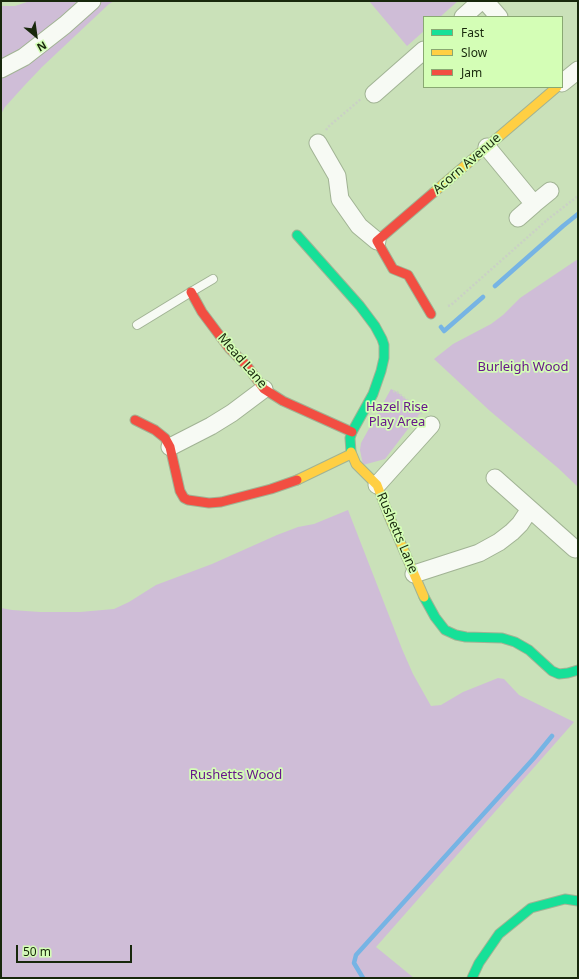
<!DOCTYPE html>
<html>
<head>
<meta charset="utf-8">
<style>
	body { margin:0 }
	#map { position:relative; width:579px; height:979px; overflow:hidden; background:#cae1b9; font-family:"Noto Sans",sans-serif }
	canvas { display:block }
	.frame { position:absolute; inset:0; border:2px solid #18280c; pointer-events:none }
	.legend { position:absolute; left:423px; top:16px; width:140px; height:72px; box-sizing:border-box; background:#d4feb6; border:1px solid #89a872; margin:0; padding:5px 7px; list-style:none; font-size:12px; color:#18280c }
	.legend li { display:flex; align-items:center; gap:8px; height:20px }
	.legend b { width:20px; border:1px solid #89a872 }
	.north { position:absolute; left:16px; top:16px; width:40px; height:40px; -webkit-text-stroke:3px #d4feb6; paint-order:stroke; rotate:151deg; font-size:11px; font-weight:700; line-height:16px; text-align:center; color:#18280c }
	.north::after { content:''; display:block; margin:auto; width:14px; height:18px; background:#18280c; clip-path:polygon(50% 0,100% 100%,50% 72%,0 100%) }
	.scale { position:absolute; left:16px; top:945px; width:116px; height:18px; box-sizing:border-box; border:2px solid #18280c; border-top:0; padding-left:5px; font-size:12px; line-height:14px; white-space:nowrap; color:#18280c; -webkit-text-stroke:3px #d4feb6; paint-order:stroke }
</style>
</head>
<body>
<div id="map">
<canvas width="579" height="979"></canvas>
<div class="frame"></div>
<ul class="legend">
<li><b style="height:5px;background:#16e098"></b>Fast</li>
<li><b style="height:5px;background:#ffcf43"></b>Slow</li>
<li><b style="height:5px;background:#f24e42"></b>Jam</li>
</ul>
<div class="north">N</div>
<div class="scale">50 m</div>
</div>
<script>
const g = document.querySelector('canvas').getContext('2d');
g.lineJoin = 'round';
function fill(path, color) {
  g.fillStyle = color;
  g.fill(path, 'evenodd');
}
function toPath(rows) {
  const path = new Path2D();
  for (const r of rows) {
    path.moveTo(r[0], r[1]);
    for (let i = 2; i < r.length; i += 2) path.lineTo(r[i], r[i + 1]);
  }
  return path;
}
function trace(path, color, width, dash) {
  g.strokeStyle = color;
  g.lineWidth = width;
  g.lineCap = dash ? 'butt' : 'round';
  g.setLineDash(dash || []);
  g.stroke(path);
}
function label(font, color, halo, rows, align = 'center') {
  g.font = font + ' "Noto Sans",sans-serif';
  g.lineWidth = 3.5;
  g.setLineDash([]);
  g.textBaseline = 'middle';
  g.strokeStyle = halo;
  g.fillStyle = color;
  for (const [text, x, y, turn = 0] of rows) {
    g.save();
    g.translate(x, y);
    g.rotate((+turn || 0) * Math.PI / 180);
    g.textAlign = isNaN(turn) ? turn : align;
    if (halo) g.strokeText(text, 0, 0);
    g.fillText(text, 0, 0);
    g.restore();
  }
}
const green = toPath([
	[30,1,114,1,109,4,42,67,24,86,5,107,1,114,1,6,15,6],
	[369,1,458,1,440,17,424,17,424,31,407,46],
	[578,259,578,487,558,468,490,411,434,359,453,344,491,324,503,315,520,298],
	[391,389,397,392,416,407,421,412,385,459,363,465,360,450,361,443],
	[348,510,402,649,413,674,431,706,441,705,463,692,498,678,504,679,519,695,574,722,376,947,414,978,1,978,1,608,12,610,40,612,80,612,114,609,129,602,156,585,212,564,277,535,298,527,314,524]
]);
const stream = toPath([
	[495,286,563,226,578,214],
	[441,327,444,331,483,297],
	[363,978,354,963,356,955,534,758,552,736]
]);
const path = toPath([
	[326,130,328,127,361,99],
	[547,220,578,196],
	[448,306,451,305,547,220],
	[393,391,397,392,416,407,422,414]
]);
const lane = toPath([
	[137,325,191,292,213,279]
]);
const street = toPath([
	[485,1,499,17],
	[463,17,481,1],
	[1,69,24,57,65,25,92,1],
	[562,83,578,70],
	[374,94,424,50],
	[318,143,337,176,340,199,359,226,377,241],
	[487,147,534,204,550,191],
	[518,218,534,204],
	[170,447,211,426,232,413,264,389],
	[495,478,575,549],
	[377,485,431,425],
	[414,574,479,553,499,542,512,532,520,524,530,509]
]);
const fast = toPath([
	[297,235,360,306,375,326,382,339,384,345,384,358,381,371,373,394,352,432,350,438,351,452],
	[424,597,435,617,445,630,456,635,466,637,502,638,515,642,529,650,552,671,559,674,568,673,578,670],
	[472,978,479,963,499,934,531,908,565,899,578,901]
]);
const slow = toPath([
	[433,193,557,87],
	[351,452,356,464,377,485,389,516,424,597],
	[297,480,351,454]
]);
const jam = toPath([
	[191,292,202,312,229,348,247,366,264,389,283,401,352,432],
	[431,314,408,275,393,269,377,241,433,193],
	[135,420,155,430,165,438,170,447,180,491,184,498,188,500,209,503,221,502,271,489,297,480]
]);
const streetNames = [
	["Acorn Avenue",467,164,-41],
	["Mead Lane",242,361,49],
	["Rushetts Lane",397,533,67]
];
const parkNames = [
	["Burleigh Wood",523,367],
	["Hazel Rise",397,407],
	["Play Area",397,422],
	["Rushetts Wood",236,775]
];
fill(green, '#cfbdd7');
trace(stream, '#76b4e4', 4.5);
trace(lane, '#a1b394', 10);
trace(street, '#a1b394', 19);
trace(fast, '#a1b394', 11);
trace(slow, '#a1b394', 11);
trace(jam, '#a1b394', 11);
trace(path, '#cad1c5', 2.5, [2, 2]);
trace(lane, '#f7faf4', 8);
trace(street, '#f7faf4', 17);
trace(fast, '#16e098', 9);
trace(slow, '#ffcf43', 9);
trace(jam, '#f24e42', 9);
label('13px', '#18280c', '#d4feb6', streetNames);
label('13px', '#68168b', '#d4feb6', parkNames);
</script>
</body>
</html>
